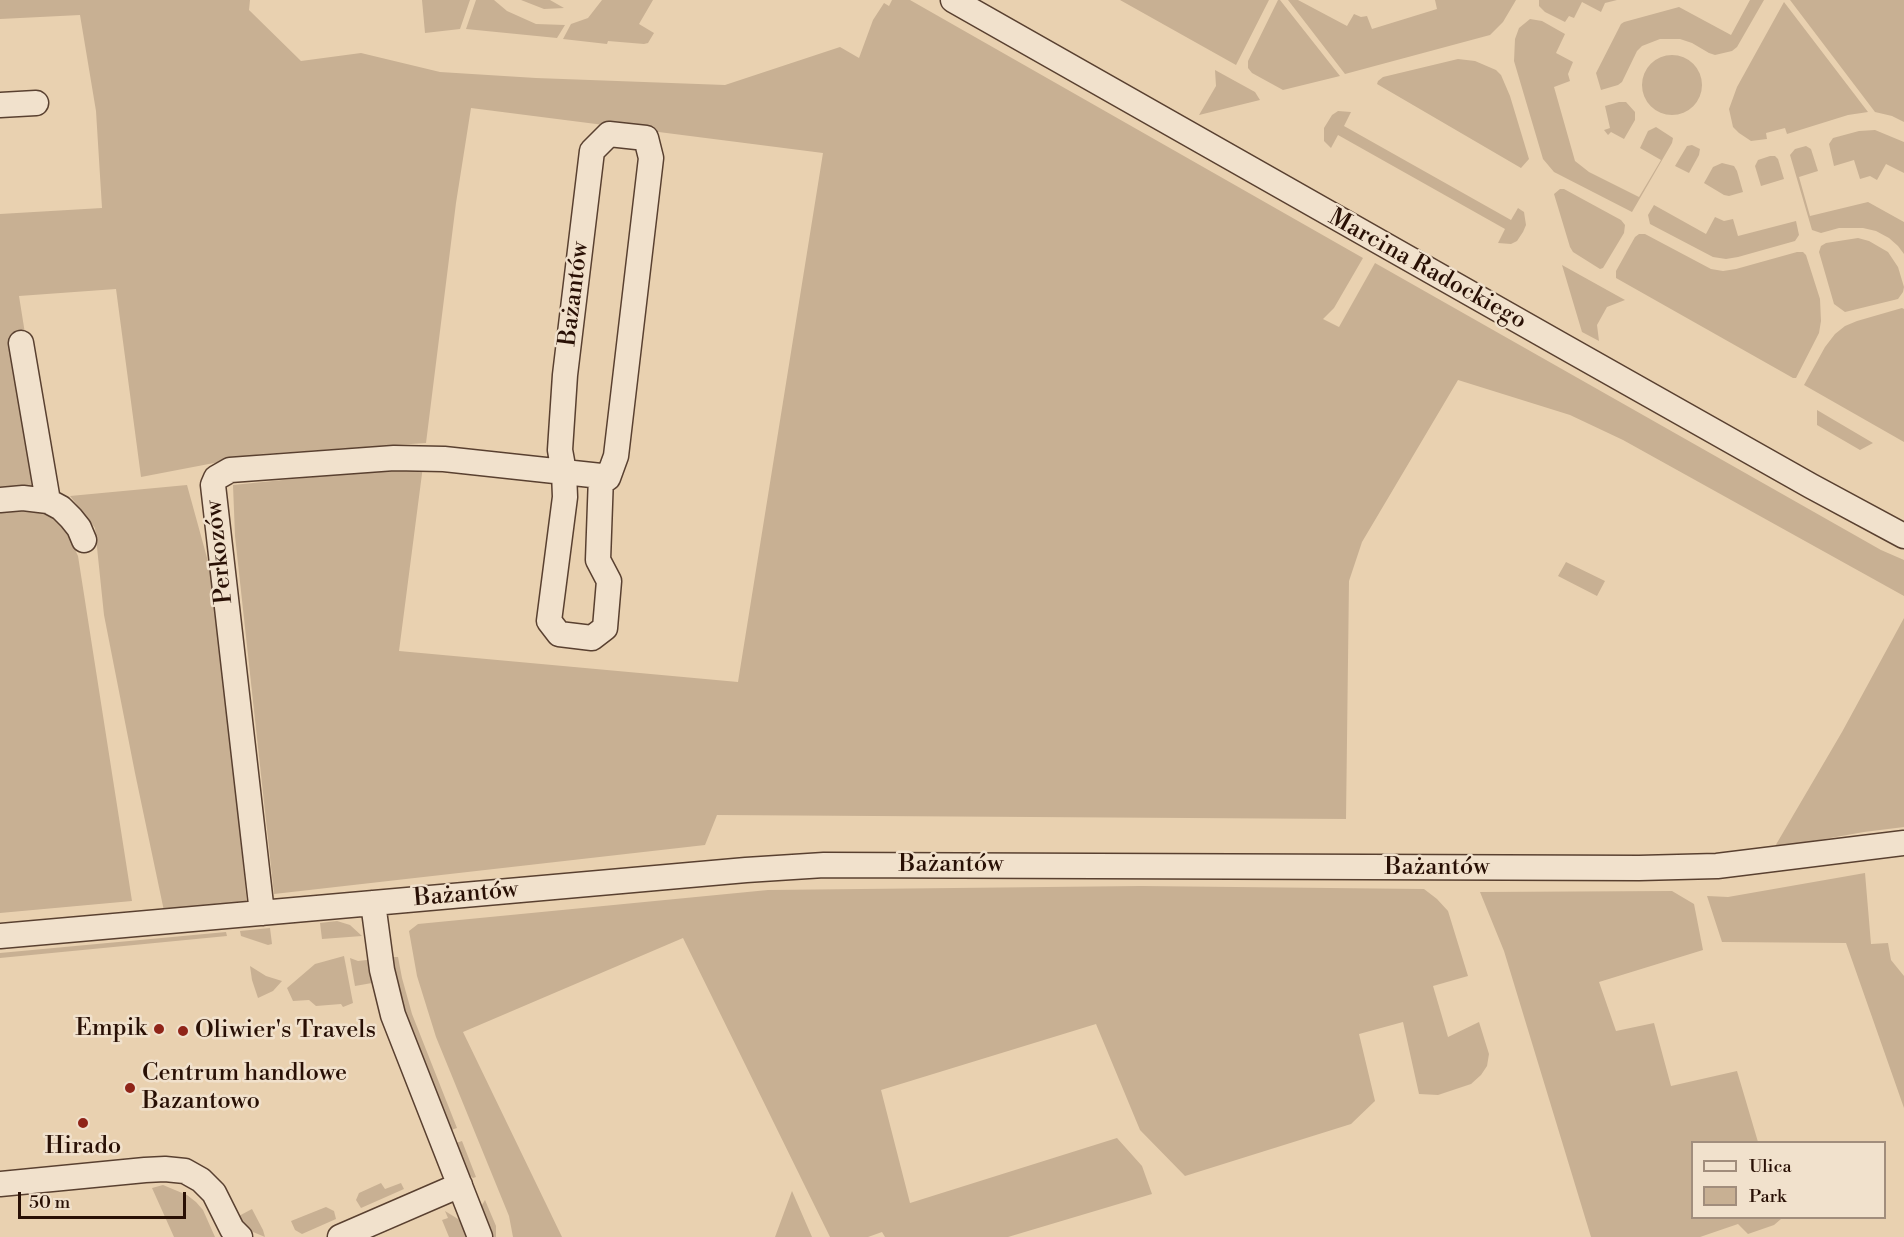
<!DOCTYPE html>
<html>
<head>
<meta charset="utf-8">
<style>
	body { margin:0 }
	#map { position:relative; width:1904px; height:1237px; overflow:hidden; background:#e9d1b0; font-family:"Libre Bodoni",serif }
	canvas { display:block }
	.legend { position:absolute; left:1691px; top:1141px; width:195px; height:78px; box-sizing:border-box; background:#f1e1cc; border:2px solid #a18d7c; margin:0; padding:8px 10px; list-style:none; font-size:18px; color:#291005 }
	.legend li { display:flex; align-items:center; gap:12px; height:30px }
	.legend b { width:30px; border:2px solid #a18d7c }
	.scale { position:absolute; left:18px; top:1192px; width:168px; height:27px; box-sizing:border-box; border:3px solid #291005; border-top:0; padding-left:8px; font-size:18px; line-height:21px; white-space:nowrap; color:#291005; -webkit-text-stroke:4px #f1e1cc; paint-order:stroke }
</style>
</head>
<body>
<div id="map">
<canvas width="1904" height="1237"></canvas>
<ul class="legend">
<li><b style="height:8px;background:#f1e1cc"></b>Ulica</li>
<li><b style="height:16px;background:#c8b093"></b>Park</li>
</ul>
<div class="scale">50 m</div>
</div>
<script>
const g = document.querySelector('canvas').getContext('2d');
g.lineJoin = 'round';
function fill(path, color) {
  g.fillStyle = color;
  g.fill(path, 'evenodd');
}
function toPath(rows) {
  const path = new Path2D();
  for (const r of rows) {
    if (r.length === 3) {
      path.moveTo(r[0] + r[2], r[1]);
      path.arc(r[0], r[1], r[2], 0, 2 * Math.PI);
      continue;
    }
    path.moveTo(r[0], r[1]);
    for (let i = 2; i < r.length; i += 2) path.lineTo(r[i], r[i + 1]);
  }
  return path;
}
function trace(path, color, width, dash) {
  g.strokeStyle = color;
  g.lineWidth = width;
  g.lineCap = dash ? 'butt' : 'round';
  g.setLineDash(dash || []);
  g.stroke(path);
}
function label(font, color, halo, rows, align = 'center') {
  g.font = font + ' "Libre Bodoni",serif';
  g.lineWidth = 5;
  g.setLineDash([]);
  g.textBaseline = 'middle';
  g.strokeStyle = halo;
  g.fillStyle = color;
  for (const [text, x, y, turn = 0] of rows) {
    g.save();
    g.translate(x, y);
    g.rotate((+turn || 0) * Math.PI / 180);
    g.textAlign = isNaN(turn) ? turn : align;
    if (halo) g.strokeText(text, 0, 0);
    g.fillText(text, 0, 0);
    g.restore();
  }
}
const green = toPath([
	[0,0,250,0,249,10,301,61,361,53,440,72,536,78,725,85,840,47,859,58,873,20,884,3,889,6,892,0,910,0,1363,258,1334,308,1323,319,1339,327,1375,263,1881,550,1904,560,1904,596,1623,440,1570,415,1458,380,1362,542,1349,581,1346,819,717,815,705,845,274,894,235,536,233,485,423,466,399,651,738,682,823,153,471,108,456,203,426,443,261,454,141,477,116,289,19,296,50,490,0,495,0,214,102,208,96,111,80,15,0,19],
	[422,0,470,0,460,29,425,33],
	[476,0,494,0,507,11,536,24,565,25,557,38,466,29],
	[521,0,550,0,564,8,544,9],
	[602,0,653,0,639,24,654,33,648,43,644,44,608,41,607,44,563,39,571,24,588,18],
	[1120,0,1269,0,1236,65],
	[1278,0,1280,0,1340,76,1283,90,1252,73,1248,68,1248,61],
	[1288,0,1298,0,1347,26,1354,14,1361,17,1367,16,1372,29,1437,9,1435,0,1516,0,1503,22,1490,35,1345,74],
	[1539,0,1617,0,1605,3,1601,12,1582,2,1574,18,1569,16,1565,22,1545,12,1539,6],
	[1750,0,1764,0,1737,47,1732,51,1715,55,1709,53,1692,43,1680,39,1660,39,1642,46,1637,51,1622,82,1618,85,1601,90,1596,73,1621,24,1624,22,1679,7,1731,35],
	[1790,0,1904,0,1904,122,1892,116,1875,112],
	[1784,2,1868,112,1848,115,1787,134,1785,128,1766,133,1767,139,1751,141,1739,133,1733,127,1729,109,1737,87],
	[1530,19,1542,21,1565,34,1556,53,1573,62,1568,74,1570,81,1554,87,1575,161,1589,172,1639,197,1661,160,1640,148,1648,131,1656,127,1673,138,1672,143,1632,212,1554,172,1543,159,1514,61,1515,39,1519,28],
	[1672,85,30],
	[1458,59,1475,61,1496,70,1501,75,1510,96,1529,159,1521,168,1377,84,1378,81,1383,77],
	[1215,70,1255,92,1260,100,1199,115,1216,86],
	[1619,102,1626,102,1635,112,1635,120,1624,139,1611,132,1608,135,1604,130,1610,128,1605,106],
	[1338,111,1351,112,1344,126,1511,220,1518,208,1524,212,1526,225,1523,232,1517,241,1511,244,1498,243,1505,229,1338,135,1331,148,1324,141,1324,128,1332,115],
	[1875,130,1904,142,1904,173,1886,164,1877,180,1870,176,1860,179,1854,160,1834,166,1829,144,1833,138,1859,131],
	[1692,145,1700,149,1699,155,1689,173,1675,166,1687,146],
	[1806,146,1811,149,1818,171,1799,177,1810,216,1868,202,1904,222,1904,254,1898,246,1889,238,1876,231,1863,228,1839,228,1821,233,1812,230,1790,155,1795,149],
	[1770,156,1775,156,1778,159,1784,179,1761,186,1755,166,1758,160],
	[1722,163,1734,166,1737,171,1743,192,1729,196,1724,195,1704,183,1713,167],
	[1560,189,1564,189,1621,220,1625,225,1624,233,1603,268,1600,269,1573,252,1570,247,1554,194],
	[1654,205,1706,234,1715,217,1724,221,1733,219,1738,236,1796,221,1799,235,1795,241,1738,257,1726,259,1713,257,1650,224,1648,215],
	[1639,234,1645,234,1711,269,1723,271,1736,269,1797,252,1803,252,1806,255,1820,299,1821,321,1819,333,1796,378,1793,378,1616,278,1616,271,1635,237],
	[1858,238,1869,241,1888,252,1898,267,1904,287,1903,292,1898,299,1845,312,1834,304,1819,252,1821,246,1826,243],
	[1562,265,1625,300,1607,307,1597,325,1599,341,1582,332],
	[1902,308,1904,309,1904,442,1804,385,1825,347,1835,334,1845,326,1857,321],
	[1817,410,1873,443,1860,450,1817,425],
	[187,485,212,576,229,723,247,904,164,911,135,773,104,615,95,528,70,496],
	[22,503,60,518,78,556,132,901,0,913,0,506],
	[1566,562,1605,581,1597,596,1558,576],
	[1904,618,1904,827,1864,832,1774,848,1842,732],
	[1865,873,1871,944,1888,943,1891,960,1904,976,1904,1108,1846,943,1722,942,1707,896,1728,897],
	[1141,886,1424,889,1437,899,1448,911,1468,976,1433,986,1448,1037,1479,1022,1489,1054,1487,1066,1481,1075,1471,1084,1438,1095,1419,1094,1403,1022,1359,1034,1375,1101,1351,1124,1185,1176,1140,1130,1096,1024,881,1090,910,1203,1117,1138,1142,1166,1152,1194,1008,1237,885,1237,882,1232,868,1237,830,1237,683,938,463,1032,562,1237,513,1237,509,1216,436,1037,417,976,409,931,418,924,768,890],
	[1672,891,1694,904,1703,950,1599,982,1616,1031,1654,1023,1671,1086,1737,1071,1758,1142,1692,1142,1692,1218,1781,1219,1774,1225,1748,1234,1738,1224,1700,1237,1591,1237,1504,951,1480,892],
	[337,921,350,925,362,936,322,939,320,923],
	[270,928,272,944,268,945,241,936,240,931],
	[226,932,227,936,0,958,0,953],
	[344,956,353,1003,343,1007,341,1004,316,1006,309,1000,293,1001,287,988,315,964],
	[392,957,398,957,402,978,412,1014,457,1128,451,1130,406,1016,399,991],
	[350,958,358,961,367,960,372,983,355,986],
	[250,966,266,976,282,981,273,991,258,998,252,980],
	[462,1141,476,1177,473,1178,468,1174,456,1143],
	[381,1183,385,1189,401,1183,404,1189,361,1208,356,1200,359,1193],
	[163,1185,187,1195,196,1202,203,1210,215,1237,174,1237,152,1188],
	[792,1191,812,1237,775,1237],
	[485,1200,496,1226,496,1237,493,1237,482,1208,482,1205],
	[326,1207,334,1211,336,1219,302,1234,295,1230,291,1221],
	[252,1209,263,1230,265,1237,253,1232,237,1217],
	[445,1211,458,1219,463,1225,467,1237,449,1237,442,1220,448,1218]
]);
const minor = toPath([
	[953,0,1563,346,1811,486,1904,536],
	[0,105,36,103],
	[21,343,48,501],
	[0,500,23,498,48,501,61,508,71,518,79,528,84,540],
	[373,903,382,970,393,1015,480,1237],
	[262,913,213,485,216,478,230,470,394,458,444,459,564,472,601,476,608,478,616,456,651,158,646,138,609,134,592,151,565,375,560,450,564,472,565,497,549,621,559,634,592,638,605,628,609,581,598,560,601,476],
	[0,936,746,870,824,865,1639,868,1717,866,1904,843],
	[0,1184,145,1170,165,1169,185,1171,201,1180,214,1193,232,1229,240,1237],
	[340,1237,460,1185]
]);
const markers = [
	[159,1029,6,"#8f2418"],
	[183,1031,6,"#8f2418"],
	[130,1088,6,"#8f2418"],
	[83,1123,6,"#8f2418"]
];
const streetNames = [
	["Marcina Radockiego",1427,270,29],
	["Bażantów",575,294,-83],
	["Perkozów",220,552,-96],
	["Bażantów",951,865],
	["Bażantów",1437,868],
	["Bażantów",466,895,-5]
];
const poiNames = [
	["Empik",147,1029,"right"],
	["Oliwier's Travels",195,1031],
	["Centrum handlowe",142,1074],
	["Bazantowo",142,1102],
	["Hirado",83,1147,"center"]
];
fill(green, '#c8b093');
trace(minor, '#594030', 27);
trace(minor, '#f1e1cc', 24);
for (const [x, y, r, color] of markers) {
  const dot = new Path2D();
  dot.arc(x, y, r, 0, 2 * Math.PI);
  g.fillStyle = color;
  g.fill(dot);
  trace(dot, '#f1e1cc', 2);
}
label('24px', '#291005', '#f1e1cc', streetNames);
label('24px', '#291005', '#f1e1cc', poiNames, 'left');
</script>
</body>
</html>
